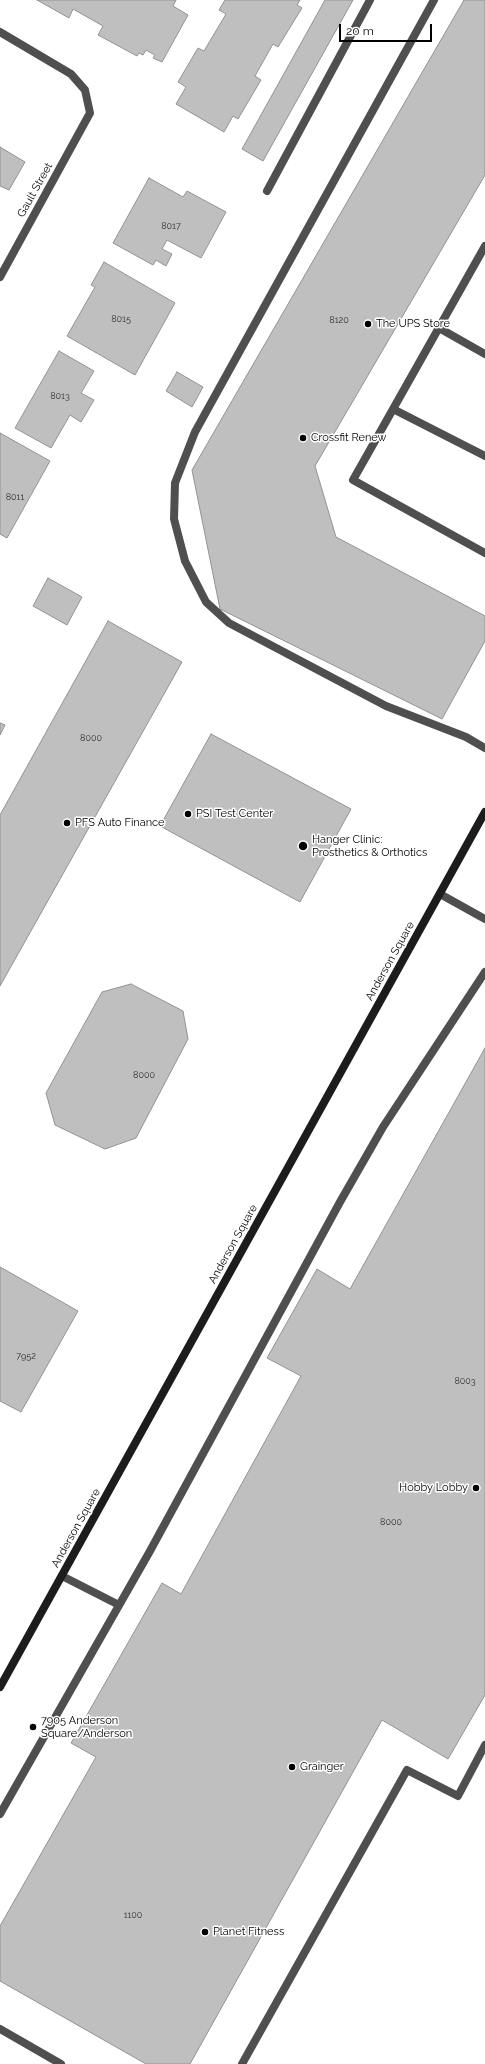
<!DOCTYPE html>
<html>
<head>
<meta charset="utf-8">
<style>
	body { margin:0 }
	#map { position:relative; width:485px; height:2064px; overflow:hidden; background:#fff; font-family:Raleway,sans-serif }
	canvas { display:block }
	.scale { position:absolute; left:339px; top:24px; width:93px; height:18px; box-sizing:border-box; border:2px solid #000; border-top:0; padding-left:5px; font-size:12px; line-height:14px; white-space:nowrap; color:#000; -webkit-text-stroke:3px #fff; paint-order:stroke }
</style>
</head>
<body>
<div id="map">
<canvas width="485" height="2064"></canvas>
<div class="scale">20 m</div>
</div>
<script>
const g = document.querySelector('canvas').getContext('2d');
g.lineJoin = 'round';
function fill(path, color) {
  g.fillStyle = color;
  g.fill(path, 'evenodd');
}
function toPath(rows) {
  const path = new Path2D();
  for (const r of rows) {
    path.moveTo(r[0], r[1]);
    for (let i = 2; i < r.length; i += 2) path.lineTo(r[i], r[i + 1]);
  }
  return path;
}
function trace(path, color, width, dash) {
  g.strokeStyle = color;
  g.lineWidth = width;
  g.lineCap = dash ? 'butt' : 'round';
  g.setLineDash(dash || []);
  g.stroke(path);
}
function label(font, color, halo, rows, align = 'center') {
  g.font = font + ' Raleway,sans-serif';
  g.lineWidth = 3;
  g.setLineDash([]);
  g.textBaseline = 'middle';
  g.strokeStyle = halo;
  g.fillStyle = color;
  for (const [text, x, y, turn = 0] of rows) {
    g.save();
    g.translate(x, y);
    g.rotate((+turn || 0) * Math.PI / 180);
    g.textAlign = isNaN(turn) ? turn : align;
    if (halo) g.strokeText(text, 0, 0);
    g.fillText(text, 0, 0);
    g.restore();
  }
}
const building = toPath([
	[37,0,176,0,173,6,188,15,162,62,153,58,155,55,146,50,143,55,139,53,137,56,98,35,103,26,73,9,69,18,37,0],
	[225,0,300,0,297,5,302,8,278,47,273,44,255,76,261,80,238,119,233,116,224,132,176,104,186,87,178,82,198,48,204,51,226,14,219,10,225,0],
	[325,0,353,0,263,161,242,149,325,0],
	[464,0,485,0,485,175,315,466,336,537,485,616,485,641,442,719,220,609,192,470,464,0],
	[0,147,25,162,9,190,0,186,0,147],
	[149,178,183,197,187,191,226,212,201,258,167,240,162,249,172,254,166,266,156,260,153,265,113,243,149,178],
	[104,262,175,303,135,375,67,336,95,287,91,285,104,262],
	[59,351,94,371,81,393,94,400,81,422,70,415,51,448,15,428,59,351],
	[177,372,203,387,192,407,166,391,177,372],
	[0,433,50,461,7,538,0,534,0,433],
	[48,578,82,597,67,625,33,606,48,578],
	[108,621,182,662,0,986,0,815,108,621],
	[0,723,5,725,0,735,0,723],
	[211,734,351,809,300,902,160,826,211,734],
	[131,984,183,1011,188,1039,136,1138,105,1149,55,1125,46,1093,102,992,131,984],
	[485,1048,485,1695,448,1759,382,1720,190,2064,146,2064,0,1981,0,1926,96,1757,71,1743,162,1583,181,1594,301,1376,267,1358,317,1269,350,1289,485,1048],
	[0,1267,78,1311,21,1412,0,1401,0,1267]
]);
const service = toPath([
	[434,0,195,432,175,483,174,519,185,561,206,602,229,623,386,706,466,737,485,748],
	[267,191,370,0],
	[485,246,353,480,485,553],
	[439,328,485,354],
	[393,409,485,456],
	[440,894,485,919],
	[62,1576,119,1605],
	[0,1814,150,1551,340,1202,383,1127,485,972],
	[0,2029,61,2064],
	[242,2064,407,1770,458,1796,485,1745]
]);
const minor = toPath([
	[0,32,71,74,85,90,90,113,0,277]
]);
const secondary = toPath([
	[0,1687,485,812]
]);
const markers = [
	[368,324,4,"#000"],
	[303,438,4,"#000"],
	[188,814,4,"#000"],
	[67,823,4,"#000"],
	[303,846,5,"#000"],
	[476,1488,4,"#000"],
	[33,1727,4,"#000"],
	[292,1767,4,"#000"],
	[205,1932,4,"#000"]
];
const numberNames = [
	["8017",171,226],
	["8015",121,319],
	["8120",339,320],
	["8013",60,396],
	["8011",15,497],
	["8000",91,738],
	["8000",144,1075],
	["7952",26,1356],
	["8003",465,1381],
	["8000",391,1522],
	["1100",133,1915]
];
const streetNames = [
	["Gault Street",35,190,-61],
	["Anderson Square",390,961,-61],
	["Anderson Square",233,1244,-61],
	["Anderson Square",76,1528,-61]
];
const poiNames = [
	["The UPS Store",376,324],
	["Crossfit Renew",311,438],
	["PSI Test Center",196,814],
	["PFS Auto Finance",75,823],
	["Hanger Clinic:",312,840],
	["Prosthetics & Orthotics",312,853],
	["Hobby Lobby",468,1488,"right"],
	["7905 Anderson",41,1721],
	["Square/Anderson",41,1734],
	["Grainger",300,1767],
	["Planet Fitness",213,1932]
];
fill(building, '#bfbfbf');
trace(building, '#939393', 1);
trace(service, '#4f4f4f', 8);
trace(minor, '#4f4f4f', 8);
trace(secondary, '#1c1c1c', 8);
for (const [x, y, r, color] of markers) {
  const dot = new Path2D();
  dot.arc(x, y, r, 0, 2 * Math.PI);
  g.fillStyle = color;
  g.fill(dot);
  trace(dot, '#fff', 1.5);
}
label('9px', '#303030', null, numberNames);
label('11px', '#000', '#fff', streetNames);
label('11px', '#000', '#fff', poiNames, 'left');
</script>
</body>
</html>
